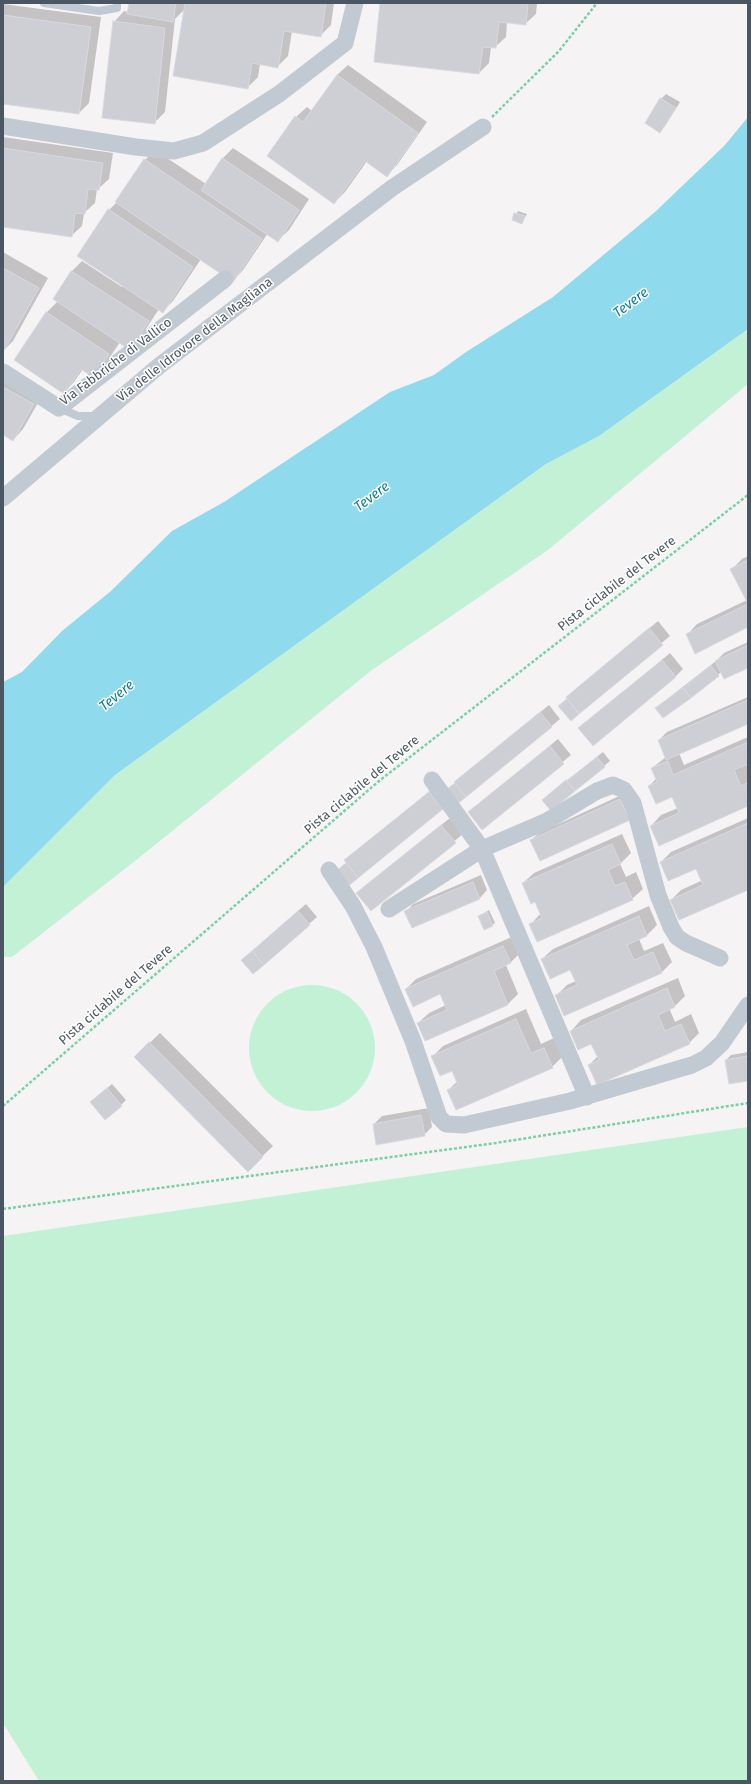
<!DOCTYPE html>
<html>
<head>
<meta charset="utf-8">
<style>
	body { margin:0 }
	#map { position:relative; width:751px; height:1784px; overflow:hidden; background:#f5f3f3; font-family:"Fira Sans",sans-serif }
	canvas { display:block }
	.frame { position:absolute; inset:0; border:4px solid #4a5661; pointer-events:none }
</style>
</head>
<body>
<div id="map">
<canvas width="751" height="1784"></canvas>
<div class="frame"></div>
</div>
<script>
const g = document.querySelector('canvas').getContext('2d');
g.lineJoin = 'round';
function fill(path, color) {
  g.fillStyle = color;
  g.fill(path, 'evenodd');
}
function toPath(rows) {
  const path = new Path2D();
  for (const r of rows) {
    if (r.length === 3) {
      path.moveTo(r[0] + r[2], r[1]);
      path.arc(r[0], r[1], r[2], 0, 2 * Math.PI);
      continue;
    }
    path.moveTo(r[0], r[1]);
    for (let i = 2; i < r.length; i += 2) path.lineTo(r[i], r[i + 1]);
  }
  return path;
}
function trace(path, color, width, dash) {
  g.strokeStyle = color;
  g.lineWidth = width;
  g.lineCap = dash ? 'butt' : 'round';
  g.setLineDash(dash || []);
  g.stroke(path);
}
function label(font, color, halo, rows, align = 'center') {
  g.font = font + ' "Fira Sans",sans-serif';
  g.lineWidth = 3;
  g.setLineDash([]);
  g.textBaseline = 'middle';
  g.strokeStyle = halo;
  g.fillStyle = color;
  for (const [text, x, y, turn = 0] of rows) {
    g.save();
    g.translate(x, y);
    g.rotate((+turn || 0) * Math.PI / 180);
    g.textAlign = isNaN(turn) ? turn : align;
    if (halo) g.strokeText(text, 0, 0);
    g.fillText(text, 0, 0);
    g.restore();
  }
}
const green = toPath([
	[748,329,748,384,548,550,372,670,140,857,12,957,3,957,3,887,115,775,546,464,599,436],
	[312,1048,63],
	[748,1127,748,1781,39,1781,3,1723,3,1236]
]);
const water = toPath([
	[748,117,748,329,599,436,546,464,115,775,3,887,3,682,22,672,62,631,111,591,172,531,224,502,390,392,434,375,466,352,553,297,655,212,725,145]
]);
const shadow = toPath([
	[130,3,334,3,331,25,320,36,292,31,288,56,277,67,260,64,258,77,248,87,185,9,175,19,165,112,154,123,114,22,124,11,129,12],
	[381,3,537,3,536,14,525,24,507,22,506,37,495,47,491,47,489,63,479,73],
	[3,4,101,17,89,103,79,113,3,103],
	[348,65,427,122,397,165,387,175,367,161,345,192,334,203,269,156,296,117,307,107,312,111,337,75],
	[666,94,680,102,665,126,660,131,661,99],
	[3,137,113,153,109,179,98,189,97,189,95,203,84,213,82,226,71,236,3,226],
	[233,148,309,199,289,230,278,240,268,233,243,270,233,281,201,259,173,301,162,312,159,309,140,338,120,342,104,366,83,369,74,382,64,393,15,360,47,312,58,301,54,299,72,271,82,261,122,287,123,285,109,210,118,201,145,160,155,150,206,184,223,158],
	[518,211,527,214,522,223,513,220],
	[3,252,48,278,13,341,3,351],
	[3,371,43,394,23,429,13,440,3,434],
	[748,556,748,626,687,635,697,624,747,600,732,569,742,559],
	[658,621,670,636,571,719,560,706,575,690],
	[748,642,748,667,721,672,718,675,662,703,716,661,724,653],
	[670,653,683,669,675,677,580,728],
	[748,697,748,723,679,753,684,765,748,737,748,763,746,764,748,768,748,805,651,826,661,815,678,808,673,796,649,786,657,778,652,768,666,757,659,740,667,732],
	[549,705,560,719,458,803,455,782],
	[558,739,571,755,482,829,469,812],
	[603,752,610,761,551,809,548,795],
	[437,785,442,809,347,885,336,872,347,862,345,860],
	[628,792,629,819,531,840,539,833],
	[450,818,463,834,371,910,365,886],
	[748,818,748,889,671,900,681,890,703,880,697,868,661,862,671,852],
	[622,834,631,853,620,864,626,877,636,872,643,889,632,899,531,924,541,913,536,901,523,883,534,873],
	[481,875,487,890,480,898,412,927,406,912,413,904],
	[306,904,317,917,309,924,261,943],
	[649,906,657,925,647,935,639,939,644,951,663,943,672,962,662,972,557,995,567,985,576,981,571,969,542,959,553,949],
	[489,910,495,923,485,929,479,916],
	[514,936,521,952,510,963,506,965,518,994,508,1004,426,1040,418,1023,429,1013,446,1005,441,993,406,989,416,979],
	[678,978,685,996,675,1006,669,1008,675,1022,691,1014,699,1033,689,1043,589,1065,598,1056,592,1042,571,1031,581,1020],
	[526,1009,541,1044,554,1038,562,1057,552,1067,448,1090,458,1081,453,1070,433,1056,443,1046],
	[160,1033,273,1146,248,1170,135,1057],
	[748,1052,748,1080,730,1083,726,1060,731,1055],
	[112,1084,126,1100,121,1105,91,1102],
	[429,1108,432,1127,424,1135,374,1124,382,1116]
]);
const building = toPath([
	[129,3,176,3,173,22,127,14,129,3],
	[185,3,326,3,321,37,284,31,278,68,252,63,248,89,173,76,185,3],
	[380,3,528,3,526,25,499,22,496,48,483,47,479,74,374,62,380,3],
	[3,15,91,27,79,114,3,104,3,15],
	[113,21,165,28,155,124,102,118,113,21],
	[337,75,418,133,387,177,365,161,334,204,267,156,295,116,303,122,337,75],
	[660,98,676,108,660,133,645,123,660,98],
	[3,148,103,163,99,190,88,189,85,214,75,213,72,237,3,227,3,148],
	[222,158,299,210,278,242,201,190,222,158],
	[144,159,262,239,233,282,115,202,144,159],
	[108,209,193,267,163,313,77,256,108,209],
	[514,213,525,216,522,224,512,220,514,213],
	[3,268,39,288,3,352,3,268],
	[71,271,149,321,130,350,53,299,71,271],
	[46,312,109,354,94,378,81,369,64,394,14,360,46,312],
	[3,387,34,404,13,441,3,435,3,387],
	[748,560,748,627,695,654,686,634,748,604,730,569,748,560],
	[649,628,663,645,579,714,566,697,649,628],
	[748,645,748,668,724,679,715,661,748,645],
	[662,660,676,677,593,746,578,728,662,660],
	[711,666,719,676,691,698,683,688,711,666],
	[683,688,691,698,663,718,655,708,683,688],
	[567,699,579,714,571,721,558,706,567,699],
	[748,700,748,724,666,760,658,740,748,700],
	[540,712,552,727,466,797,454,782,540,712],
	[746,743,748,748,748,764,734,770,741,786,747,783,748,785,748,806,659,846,650,826,679,813,672,797,656,804,648,786,657,782,651,768,668,761,673,775,746,743],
	[550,746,564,764,482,830,468,812,550,746],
	[597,757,605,767,575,791,567,781,597,757],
	[566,780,575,791,551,811,542,800,566,780],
	[455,783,466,797,457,804,446,790,455,783],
	[429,792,443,809,358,878,344,860,429,792],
	[620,799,630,820,540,861,530,840,620,799],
	[748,823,748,846,746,847,748,852,748,890,679,920,670,900,703,885,696,869,668,881,660,862,748,823],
	[441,825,456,843,371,911,356,893,441,825],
	[612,844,621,864,608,870,615,886,625,882,633,900,537,942,529,924,542,918,535,902,531,904,522,883,612,844],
	[346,863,358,878,347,887,335,872,346,863],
	[473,882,480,899,412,928,404,911,473,882],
	[298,911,310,925,264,965,252,951,298,911],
	[487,912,493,926,484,930,478,916,487,912],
	[639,916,647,936,627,945,634,960,653,952,662,973,564,1016,555,995,577,985,570,970,550,979,541,959,639,916],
	[503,946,511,963,494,971,508,1005,425,1041,417,1023,447,1010,440,994,413,1007,405,989,503,946],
	[252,951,264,965,253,974,241,960,252,951],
	[667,988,675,1007,658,1015,665,1031,681,1024,690,1044,597,1085,588,1065,599,1060,591,1044,578,1050,570,1031,667,988],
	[516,1019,531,1053,544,1048,553,1068,456,1110,447,1090,458,1085,452,1071,440,1076,431,1056,516,1019],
	[149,1042,263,1157,248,1172,134,1057,149,1042],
	[747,1056,748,1081,729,1084,725,1060,747,1056],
	[107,1088,122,1106,105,1120,90,1102,107,1088],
	[421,1115,425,1136,376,1145,373,1124,421,1115]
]);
const path = toPath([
	[492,117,559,51,597,3],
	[3,1106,379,781,748,495],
	[3,1209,496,1143,748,1103]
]);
const service = toPath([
	[44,3,99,11,117,8,117,3],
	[59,408,78,416,97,416]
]);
const minor = toPath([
	[3,126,136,147,174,151,203,143,279,94,345,43,355,3],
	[3,372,59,408,225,279],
	[3,498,159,366,392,188,483,127],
	[432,780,482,849,587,1097],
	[329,870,353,906,374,947,413,1041,439,1117,446,1124,464,1125,570,1101,692,1065,706,1058,722,1043,748,1005],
	[389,909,482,849,547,821,597,791,613,785,624,790,633,803,658,895,671,927,677,937,686,943,720,958]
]);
const streetNames = [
	["Via delle Idrovore della Magliana",195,340,-38],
	["Via Fabbriche di Vallico",116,362,-37],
	["Pista ciclabile del Tevere",617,584,-38],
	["Pista ciclabile del Tevere",362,785,-40],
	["Pista ciclabile del Tevere",116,995,-41]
];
const waterNames = [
	["Tevere",631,303,-37],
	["Tevere",372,497,-37],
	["Tevere",117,696,-39]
];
fill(green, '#c3f1d5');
fill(water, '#90daee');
fill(shadow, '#0003');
fill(building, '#cdcfd5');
trace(building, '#d7d9de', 1);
trace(path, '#7ad0a6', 2.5, [3, 2]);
trace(service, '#c1cad2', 8);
trace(minor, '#c1cad2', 17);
label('13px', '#4a5661', '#fff', streetNames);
label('italic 14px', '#0c7c9b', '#fff', waterNames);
</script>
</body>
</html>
